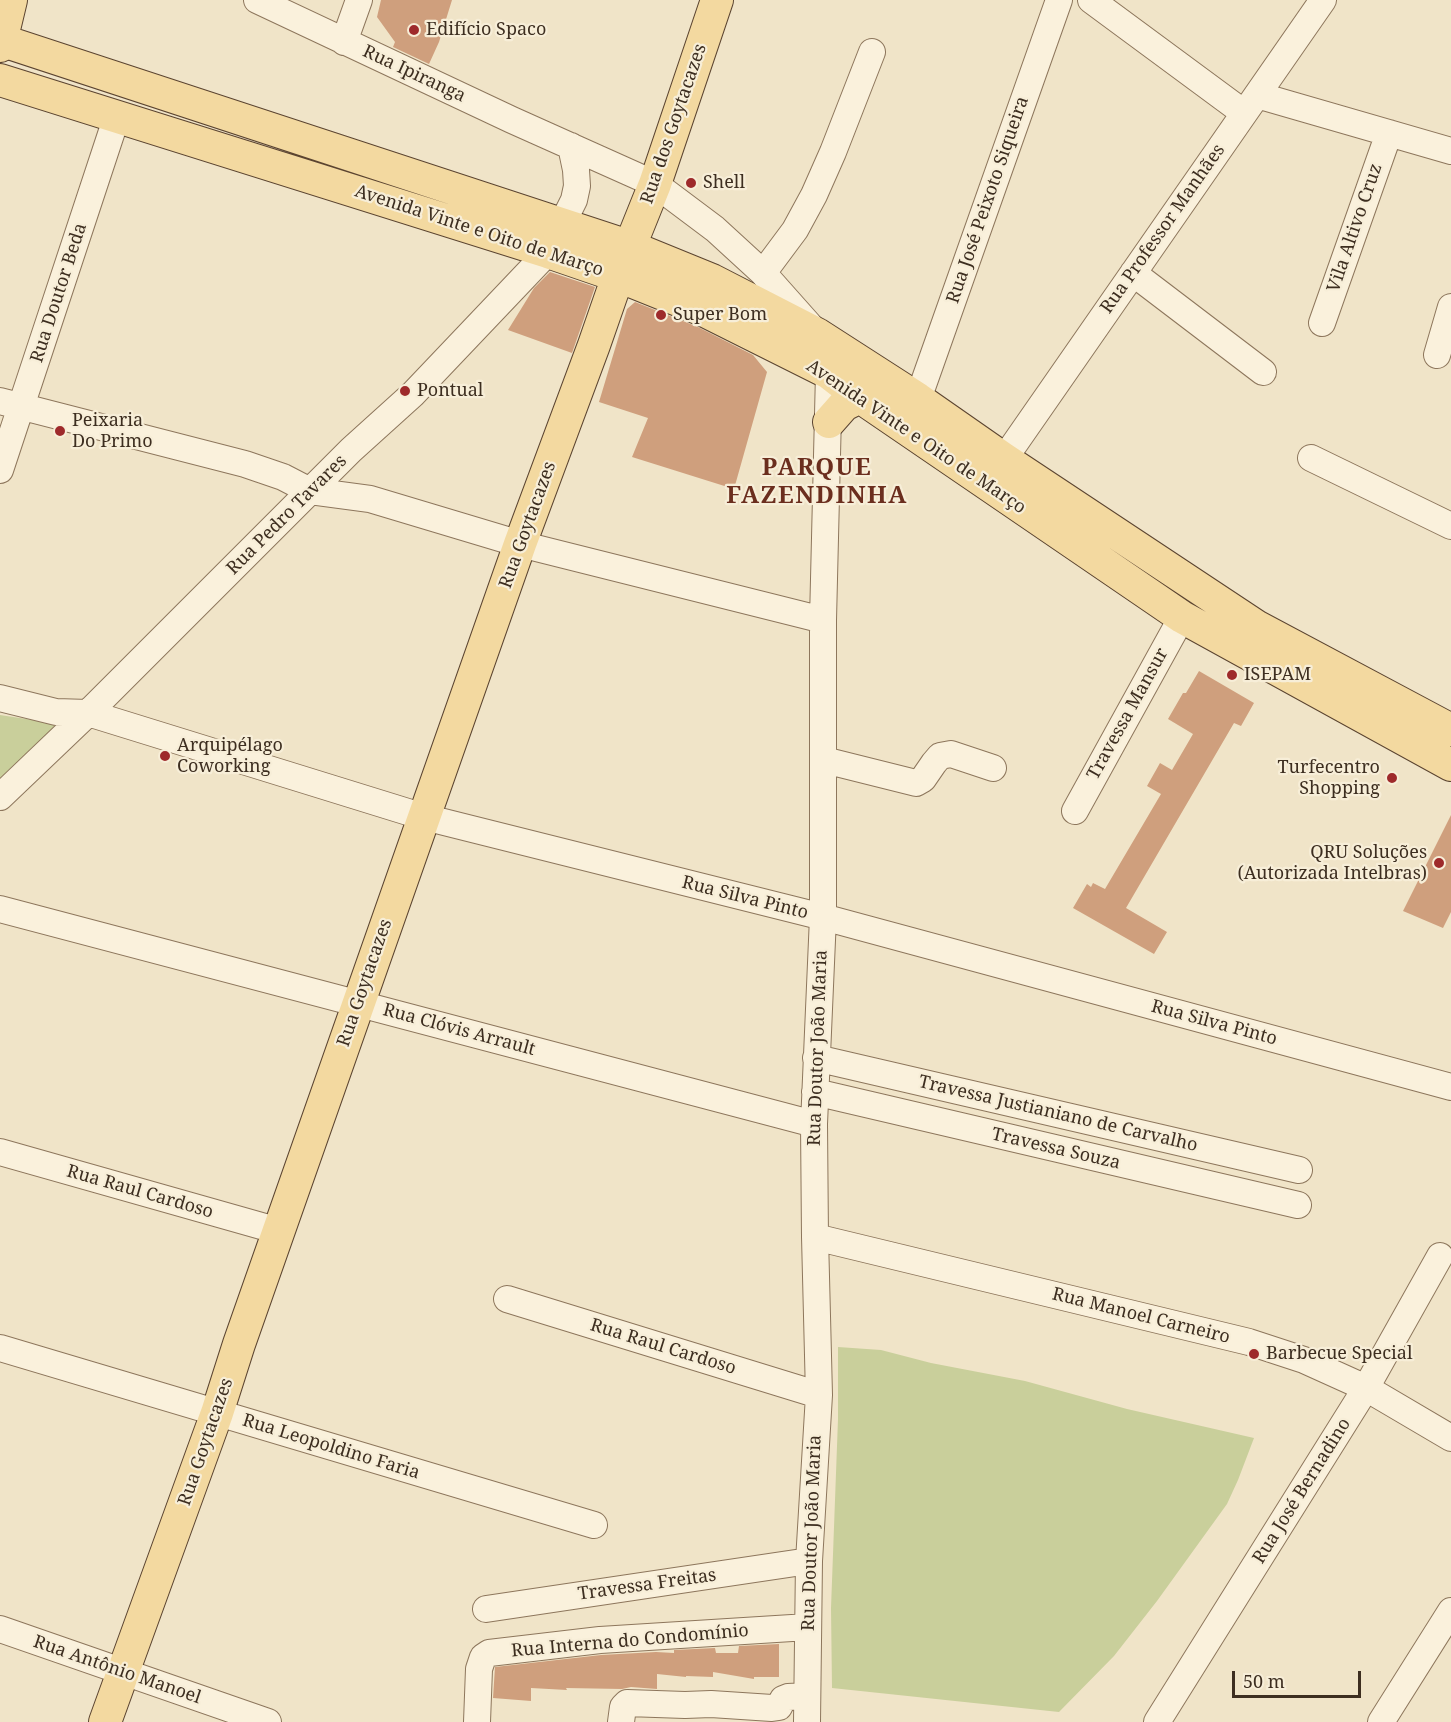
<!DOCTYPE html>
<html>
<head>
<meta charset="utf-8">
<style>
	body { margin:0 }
	#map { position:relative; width:1451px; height:1722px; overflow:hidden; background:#f0e4c8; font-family:"Noto Serif",serif }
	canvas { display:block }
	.scale { position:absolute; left:1232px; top:1671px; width:129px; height:27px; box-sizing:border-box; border:3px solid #3d2e20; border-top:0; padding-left:8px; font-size:18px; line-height:21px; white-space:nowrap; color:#3d2e20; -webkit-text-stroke:4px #f7eed8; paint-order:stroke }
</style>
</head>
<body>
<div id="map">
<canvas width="1451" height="1722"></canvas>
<div class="scale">50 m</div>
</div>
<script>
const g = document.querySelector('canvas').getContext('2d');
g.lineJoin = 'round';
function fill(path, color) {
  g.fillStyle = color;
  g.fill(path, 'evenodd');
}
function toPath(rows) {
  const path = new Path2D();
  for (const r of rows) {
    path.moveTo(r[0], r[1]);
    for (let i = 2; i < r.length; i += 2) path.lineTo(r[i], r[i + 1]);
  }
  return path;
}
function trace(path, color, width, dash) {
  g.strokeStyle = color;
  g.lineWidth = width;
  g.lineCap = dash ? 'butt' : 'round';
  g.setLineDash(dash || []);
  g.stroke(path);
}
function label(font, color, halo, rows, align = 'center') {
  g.font = font + ' "Noto Serif",serif';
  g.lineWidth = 4.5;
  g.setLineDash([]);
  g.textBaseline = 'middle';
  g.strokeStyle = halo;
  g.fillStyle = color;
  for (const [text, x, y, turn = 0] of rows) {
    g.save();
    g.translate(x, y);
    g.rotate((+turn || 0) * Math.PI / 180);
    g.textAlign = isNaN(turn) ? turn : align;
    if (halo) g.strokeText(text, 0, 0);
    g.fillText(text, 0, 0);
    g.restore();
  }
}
const green = toPath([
	[0,715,53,723,70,723,0,781],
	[838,1347,881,1350,931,1363,1025,1381,1127,1409,1254,1438,1238,1480,1227,1504,1157,1601,1114,1656,1059,1712,832,1688,831,1608,838,1419]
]);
const building = toPath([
	[381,0,452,0,439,42,429,64,393,47,395,42,377,17],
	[550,272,595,287,572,353,508,330,534,288],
	[635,302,698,327,753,355,767,372,734,489,632,457,648,418,599,402,627,309],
	[1199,671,1254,703,1241,726,1234,723,1126,908,1167,932,1154,954,1073,908,1087,884,1091,887,1093,883,1105,889,1161,794,1147,786,1160,763,1172,770,1193,734,1168,719,1183,693,1186,693],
	[1451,815,1451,912,1443,928,1403,911],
	[779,1644,779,1677,754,1677,754,1679,713,1672,713,1677,686,1676,686,1677,657,1674,657,1689,631,1687,622,1689,566,1688,567,1690,531,1688,531,1701,493,1698,495,1667,601,1655,656,1652,674,1653,674,1650,715,1648,716,1653,738,1653,739,1646]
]);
const minor = toPath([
	[257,0,512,120,655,184,715,229,763,273,811,327],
	[1091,0,1244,113],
	[344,42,359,0],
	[1257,95,1451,151],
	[763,273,795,230,814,195,833,152,872,52],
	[1133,273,1263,372],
	[1322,323,1389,133],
	[1437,355,1451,307],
	[918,399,1059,0],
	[0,401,245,464,283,477,310,491,370,499,520,544,823,620],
	[1311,458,1451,526],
	[1004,459,1323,0],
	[0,470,117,116],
	[0,698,56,712,88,713,424,817,823,917,1451,1087],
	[824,760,916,783,923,779,934,763,940,756,951,754,993,768],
	[0,797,88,713,351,450,413,394,548,252,574,200,577,186,576,170,571,146],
	[1075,811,1182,617],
	[0,909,814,1124],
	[816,1058,1299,1170],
	[815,1092,1298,1205],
	[0,1152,279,1231],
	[815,1237,1249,1342,1304,1360,1366,1388,1451,1438],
	[507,1299,819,1395],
	[0,1348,594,1525],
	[486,1609,809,1561],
	[0,1629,268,1722],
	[477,1722,479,1669,483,1657,489,1653,600,1640,808,1627],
	[621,1722,623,1707,627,1703,685,1705,711,1704,772,1708,779,1707,783,1699,788,1697,807,1696],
	[807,1722,809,1561,819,1395,815,1237,814,1124,823,917,823,620,829,373],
	[1157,1722,1366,1388,1440,1256],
	[1381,1722,1451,1611]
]);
const major = toPath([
	[0,40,631,247,712,280,817,334,918,399,1004,459,1256,626,1451,730],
	[0,46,11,0],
	[0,80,548,252,618,276,705,311,829,373,860,397,1182,617,1451,765],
	[829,422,844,405,860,397],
	[105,1722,217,1413,239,1344,520,544,594,345,618,276,655,184,717,0]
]);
const markers = [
	[414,30,6,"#9e2a2b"],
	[691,183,6,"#9e2a2b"],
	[661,315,6,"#9e2a2b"],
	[405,391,6,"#9e2a2b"],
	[60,431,6,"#9e2a2b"],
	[1232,675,6,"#9e2a2b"],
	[165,756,6,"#9e2a2b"],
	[1392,778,6,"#9e2a2b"],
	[1439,863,6,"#9e2a2b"],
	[1254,1354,6,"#9e2a2b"]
];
const poiNames = [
	["Edifício Spaco",426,30],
	["Shell",703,183],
	["Super Bom",673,315],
	["Pontual",417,391],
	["Peixaria",72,421],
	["Do Primo",72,442],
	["ISEPAM",1244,675],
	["Arquipélago",177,746],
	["Coworking",177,767],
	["Turfecentro",1380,768,"right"],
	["Shopping",1380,789,"right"],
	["QRU Soluções",1427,853,"right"],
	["(Autorizada Intelbras)",1427,874,"right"],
	["Barbecue Special",1266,1354]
];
const streetNames = [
	["Rua Ipiranga",414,74,25],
	["Rua dos Goytacazes",674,124,-71],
	["Rua José Peixoto Siqueira",988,200,-71],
	["Vila Altivo Cruz",1355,228,-71],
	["Rua Professor Manhães",1163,229,-55],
	["Avenida Vinte e Oito de Março",479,231,18],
	["Rua Doutor Beda",59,293,-72],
	["Avenida Vinte e Oito de Março",916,437,34],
	["Rua Pedro Tavares",287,515,-45],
	["Rua Goytacazes",528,525,-70],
	["Travessa Mansur",1128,714,-61],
	["Rua Silva Pinto",745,898,14],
	["Rua Goytacazes",365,983,-71],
	["Rua Silva Pinto",1214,1023,15],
	["Rua Clóvis Arrault",459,1030,15],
	["Rua Doutor João Maria",818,1048,-88],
	["Travessa Justianiano de Carvalho",1058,1114,13],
	["Travessa Souza",1056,1149,13],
	["Rua Raul Cardoso",140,1192,16],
	["Rua Manoel Carneiro",1141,1316,14],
	["Rua Raul Cardoso",663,1347,17],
	["Rua Goytacazes",206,1442,-71],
	["Rua Leopoldino Faria",331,1447,17],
	["Rua José Bernadino",1302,1491,-58],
	["Rua Doutor João Maria",812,1533,-88],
	["Travessa Freitas",647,1585,-8],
	["Rua Interna do Condomínio",630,1641,-5],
	["Rua Antônio Manoel",117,1670,19]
];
const districtNames = [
	["PARQUE",817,468],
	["FAZENDINHA",817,496]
];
fill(green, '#c9cf9b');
fill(building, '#cf9f7d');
trace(minor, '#8d765c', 28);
trace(major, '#5b4430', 34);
trace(minor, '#faf1dc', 26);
trace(major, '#f3d9a0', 32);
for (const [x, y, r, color] of markers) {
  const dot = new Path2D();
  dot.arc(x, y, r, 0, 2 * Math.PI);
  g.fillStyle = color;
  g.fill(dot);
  trace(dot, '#f7eed8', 2);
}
label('18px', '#3d2e20', '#f7eed8', poiNames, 'left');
label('18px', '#3d2e20', '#f7eed8', streetNames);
g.letterSpacing = '1.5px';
label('bold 24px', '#6b2e1e', '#f7eed8', districtNames);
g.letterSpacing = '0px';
</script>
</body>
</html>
